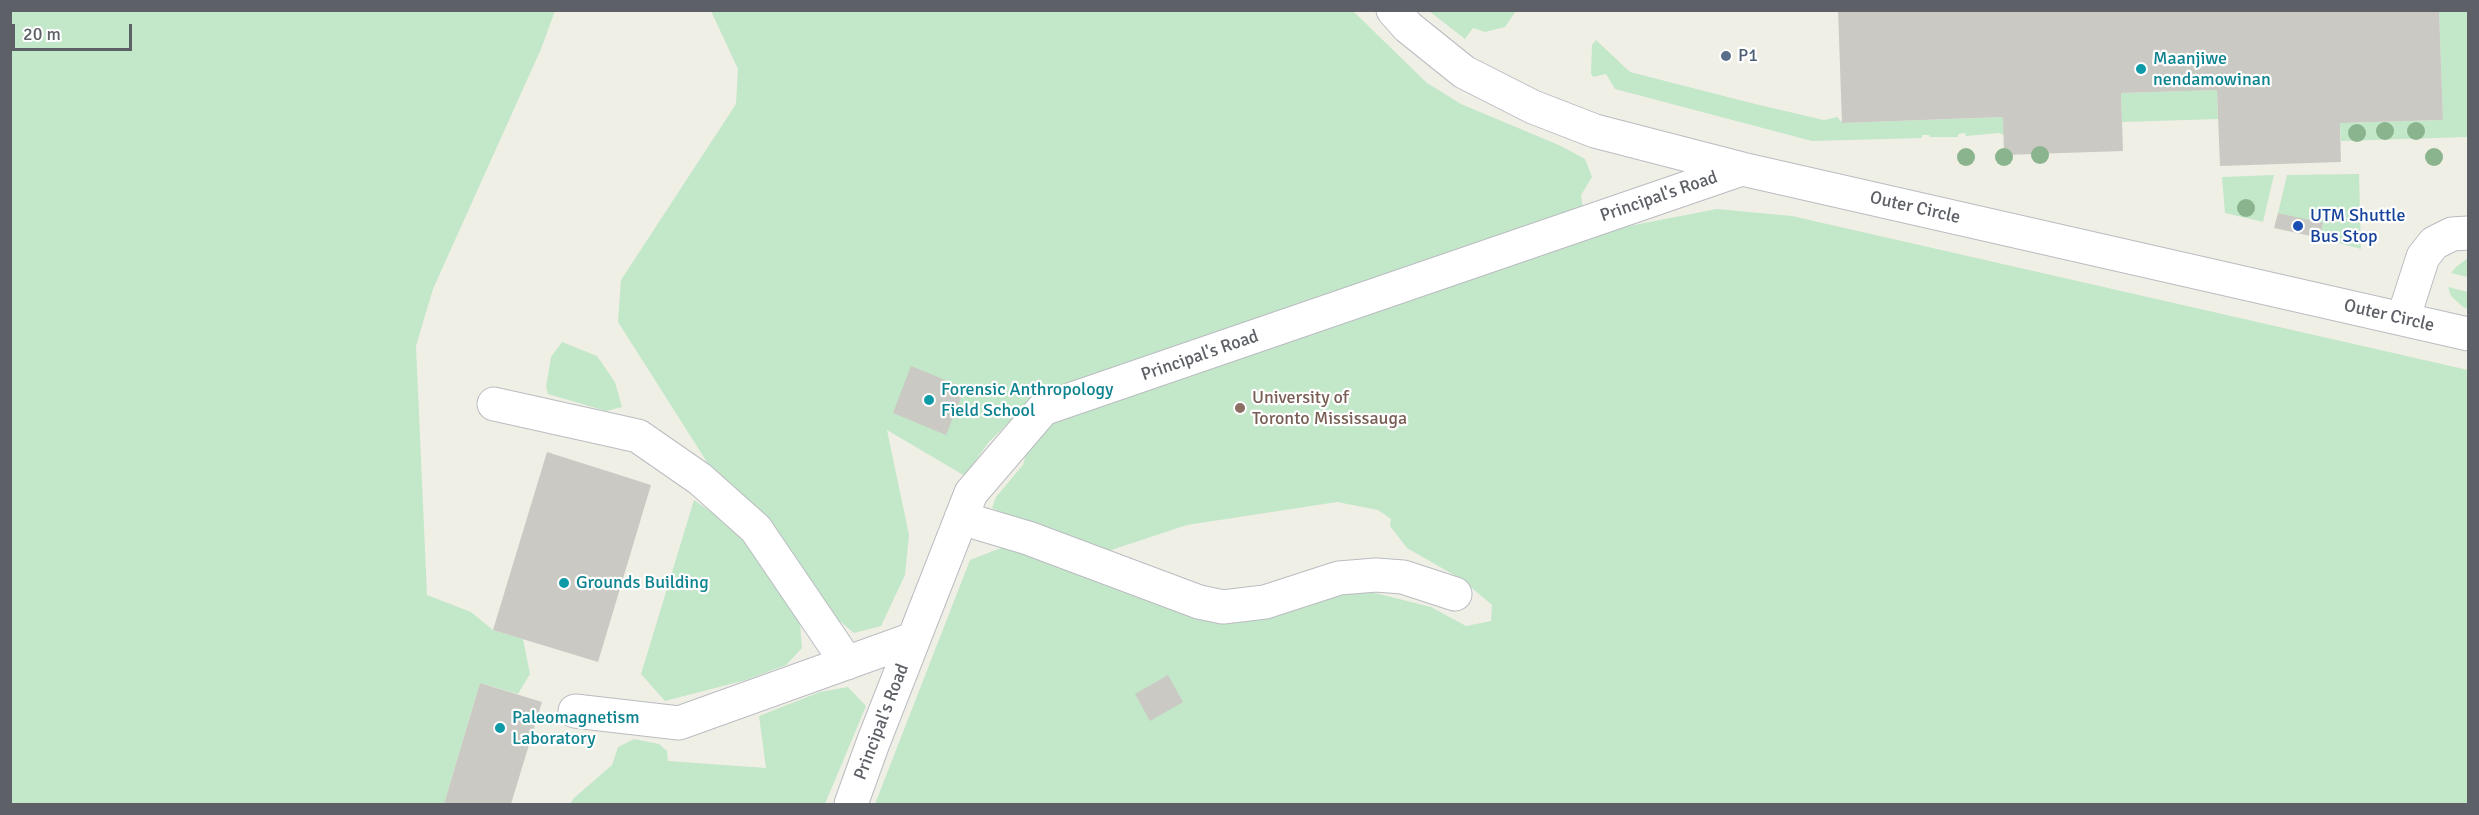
<!DOCTYPE html>
<html>
<head>
<meta charset="utf-8">
<style>
	body { margin:0 }
	#map { position:relative; width:2479px; height:815px; overflow:hidden; background:#f0efe6; font-family:Signika,sans-serif }
	canvas { display:block }
	.frame { position:absolute; inset:0; border:12px solid #5d6066; pointer-events:none }
	.scale { position:absolute; left:12px; top:24px; width:120px; height:27px; box-sizing:border-box; border:3px solid #5d6066; border-top:0; padding-left:8px; font-size:18px; line-height:21px; white-space:nowrap; color:#5d6066; -webkit-text-stroke:4px #fff; paint-order:stroke }
</style>
</head>
<body>
<div id="map">
<canvas width="2479" height="815"></canvas>
<div class="frame"></div>
<div class="scale">20 m</div>
</div>
<script>
const g = document.querySelector('canvas').getContext('2d');
g.lineJoin = 'round';
function fill(path, color) {
  g.fillStyle = color;
  g.fill(path, 'evenodd');
}
function toPath(rows) {
  const path = new Path2D();
  for (const r of rows) {
    path.moveTo(r[0], r[1]);
    for (let i = 2; i < r.length; i += 2) path.lineTo(r[i], r[i + 1]);
  }
  return path;
}
function trace(path, color, width, dash) {
  g.strokeStyle = color;
  g.lineWidth = width;
  g.lineCap = dash ? 'butt' : 'round';
  g.setLineDash(dash || []);
  g.stroke(path);
}
function label(font, color, halo, rows, align = 'center') {
  g.font = font + ' Signika,sans-serif';
  g.lineWidth = 4.5;
  g.setLineDash([]);
  g.textBaseline = 'middle';
  g.strokeStyle = halo;
  g.fillStyle = color;
  for (const [text, x, y, turn = 0] of rows) {
    g.save();
    g.translate(x, y);
    g.rotate((+turn || 0) * Math.PI / 180);
    g.textAlign = isNaN(turn) ? turn : align;
    if (halo) g.strokeText(text, 0, 0);
    g.fillText(text, 0, 0);
    g.restore();
  }
}
const green = toPath([
	[10,11,555,11,541,49,433,289,416,346,427,595,471,612,493,630,523,639,530,674,518,694,480,683,444,804,11,804],
	[711,11,1353,11,1427,83,1461,104,1561,146,1585,159,1592,177,1581,195,1584,218,1608,230,1717,209,1792,216,2468,370,2468,804,875,804,970,560,1006,546,1199,617,1359,589,1431,607,1466,626,1491,621,1492,605,1461,579,1407,548,1390,526,1391,519,1378,510,1337,502,1187,525,1096,555,992,508,996,497,1023,465,1039,402,1012,419,988,443,965,476,887,430,909,535,905,575,881,626,854,633,825,609,719,481,618,322,621,280,736,104,738,69],
	[1429,11,1516,11,1505,27,1485,32,1473,28,1465,39],
	[2439,11,2468,11,2468,137,2341,141,2340,123,2443,120],
	[1596,40,1630,72,1755,104,1824,120,1837,117,1843,123,2003,117,2004,135,1999,133,1966,136,1965,133,1958,134,1958,137,1930,137,1929,135,1922,135,1922,138,1812,141,1615,89,1606,74,1593,77,1591,73,1592,45],
	[2217,90,2218,119,2122,122,2121,93],
	[2359,174,2361,249,2320,238,2323,224,2278,213,2287,175],
	[2274,175,2263,222,2225,213,2222,177],
	[2468,258,2468,277,2451,273,2456,267],
	[2448,287,2468,292,2468,309,2463,307,2451,296],
	[562,342,597,356,615,382,622,407,606,411,548,394,546,387,551,357],
	[694,500,751,540,800,623,802,648,786,665,746,680,665,701,641,674],
	[848,687,866,706,825,804,570,804,574,798,612,765,618,747,634,739,659,744,667,751,668,761,766,768,759,716,820,692]
]);
const building = toPath([
	[1838,10,2439,10,2443,120,2340,123,2341,162,2220,166,2217,90,2121,93,2123,151,2004,155,2003,117,1842,123],
	[2278,213,2323,223,2320,238,2274,228],
	[911,366,965,388,946,435,893,413],
	[547,452,651,485,598,662,493,630],
	[1168,675,1183,702,1150,721,1135,694],
	[480,683,542,702,511,804,444,804]
]);
const minor = toPath([
	[1393,10,1408,27,1464,72,1533,107,1595,131,1742,169,2468,334],
	[2403,319,2423,257,2434,243,2452,234,2468,233],
	[494,404,638,436,700,479,756,529,847,663],
	[961,518,1028,538,1199,602,1223,607,1265,602,1339,578,1376,575,1403,577,1455,594],
	[575,711,679,723,913,639],
	[851,804,873,743,971,493,1043,409,1742,169]
]);
const trees = [
	[2385,131],
	[2416,131],
	[2357,133],
	[2040,155],
	[1966,157],
	[2004,157],
	[2434,157],
	[2246,208]
];
const markers = [
	[1726,56,6,"#5c6f8a"],
	[2141,69,6,"#0f9aa8"],
	[2298,226,6,"#1a4fb4"],
	[929,400,6,"#0f9aa8"],
	[1240,408,6,"#8d6e63"],
	[564,583,6,"#0f9aa8"],
	[500,728,6,"#0f9aa8"]
];
const serviceNames = [
	["P1",1738,56]
];
const cultureNames = [
	["Maanjiwe",2153,59],
	["nendamowinan",2153,80],
	["Forensic Anthropology",941,390],
	["Field School",941,411],
	["Grounds Building",576,583],
	["Paleomagnetism",512,718],
	["Laboratory",512,739]
];
const streetNames = [
	["Principal's Road",1659,197,-19],
	["Outer Circle",1915,208,13],
	["Outer Circle",2389,316,13],
	["Principal's Road",1200,356,-19],
	["Principal's Road",882,722,-69]
];
const transitNames = [
	["UTM Shuttle",2310,216],
	["Bus Stop",2310,237]
];
const educationNames = [
	["University of",1252,398],
	["Toronto Mississauga",1252,419]
];
fill(green, '#c3e7c9');
fill(building, '#cac9c3');
trace(minor, '#babcc1', 35);
trace(minor, '#fff', 33);
g.fillStyle = '#8ab48e';
for (const [x, y] of trees) {
  g.beginPath();
  g.arc(x, y, 9, 0, 2 * Math.PI);
  g.fill();
}
for (const [x, y, r, color] of markers) {
  const dot = new Path2D();
  dot.arc(x, y, r, 0, 2 * Math.PI);
  g.fillStyle = color;
  g.fill(dot);
  trace(dot, '#fff', 2);
}
label('18px', '#4e5e75', '#fff', serviceNames, 'left');
label('18px', '#0d838f', '#fff', cultureNames, 'left');
label('18px', '#5d6066', '#fff', streetNames);
label('18px', '#164399', '#fff', transitNames, 'left');
label('18px', '#785e54', '#fff', educationNames, 'left');
</script>
</body>
</html>
